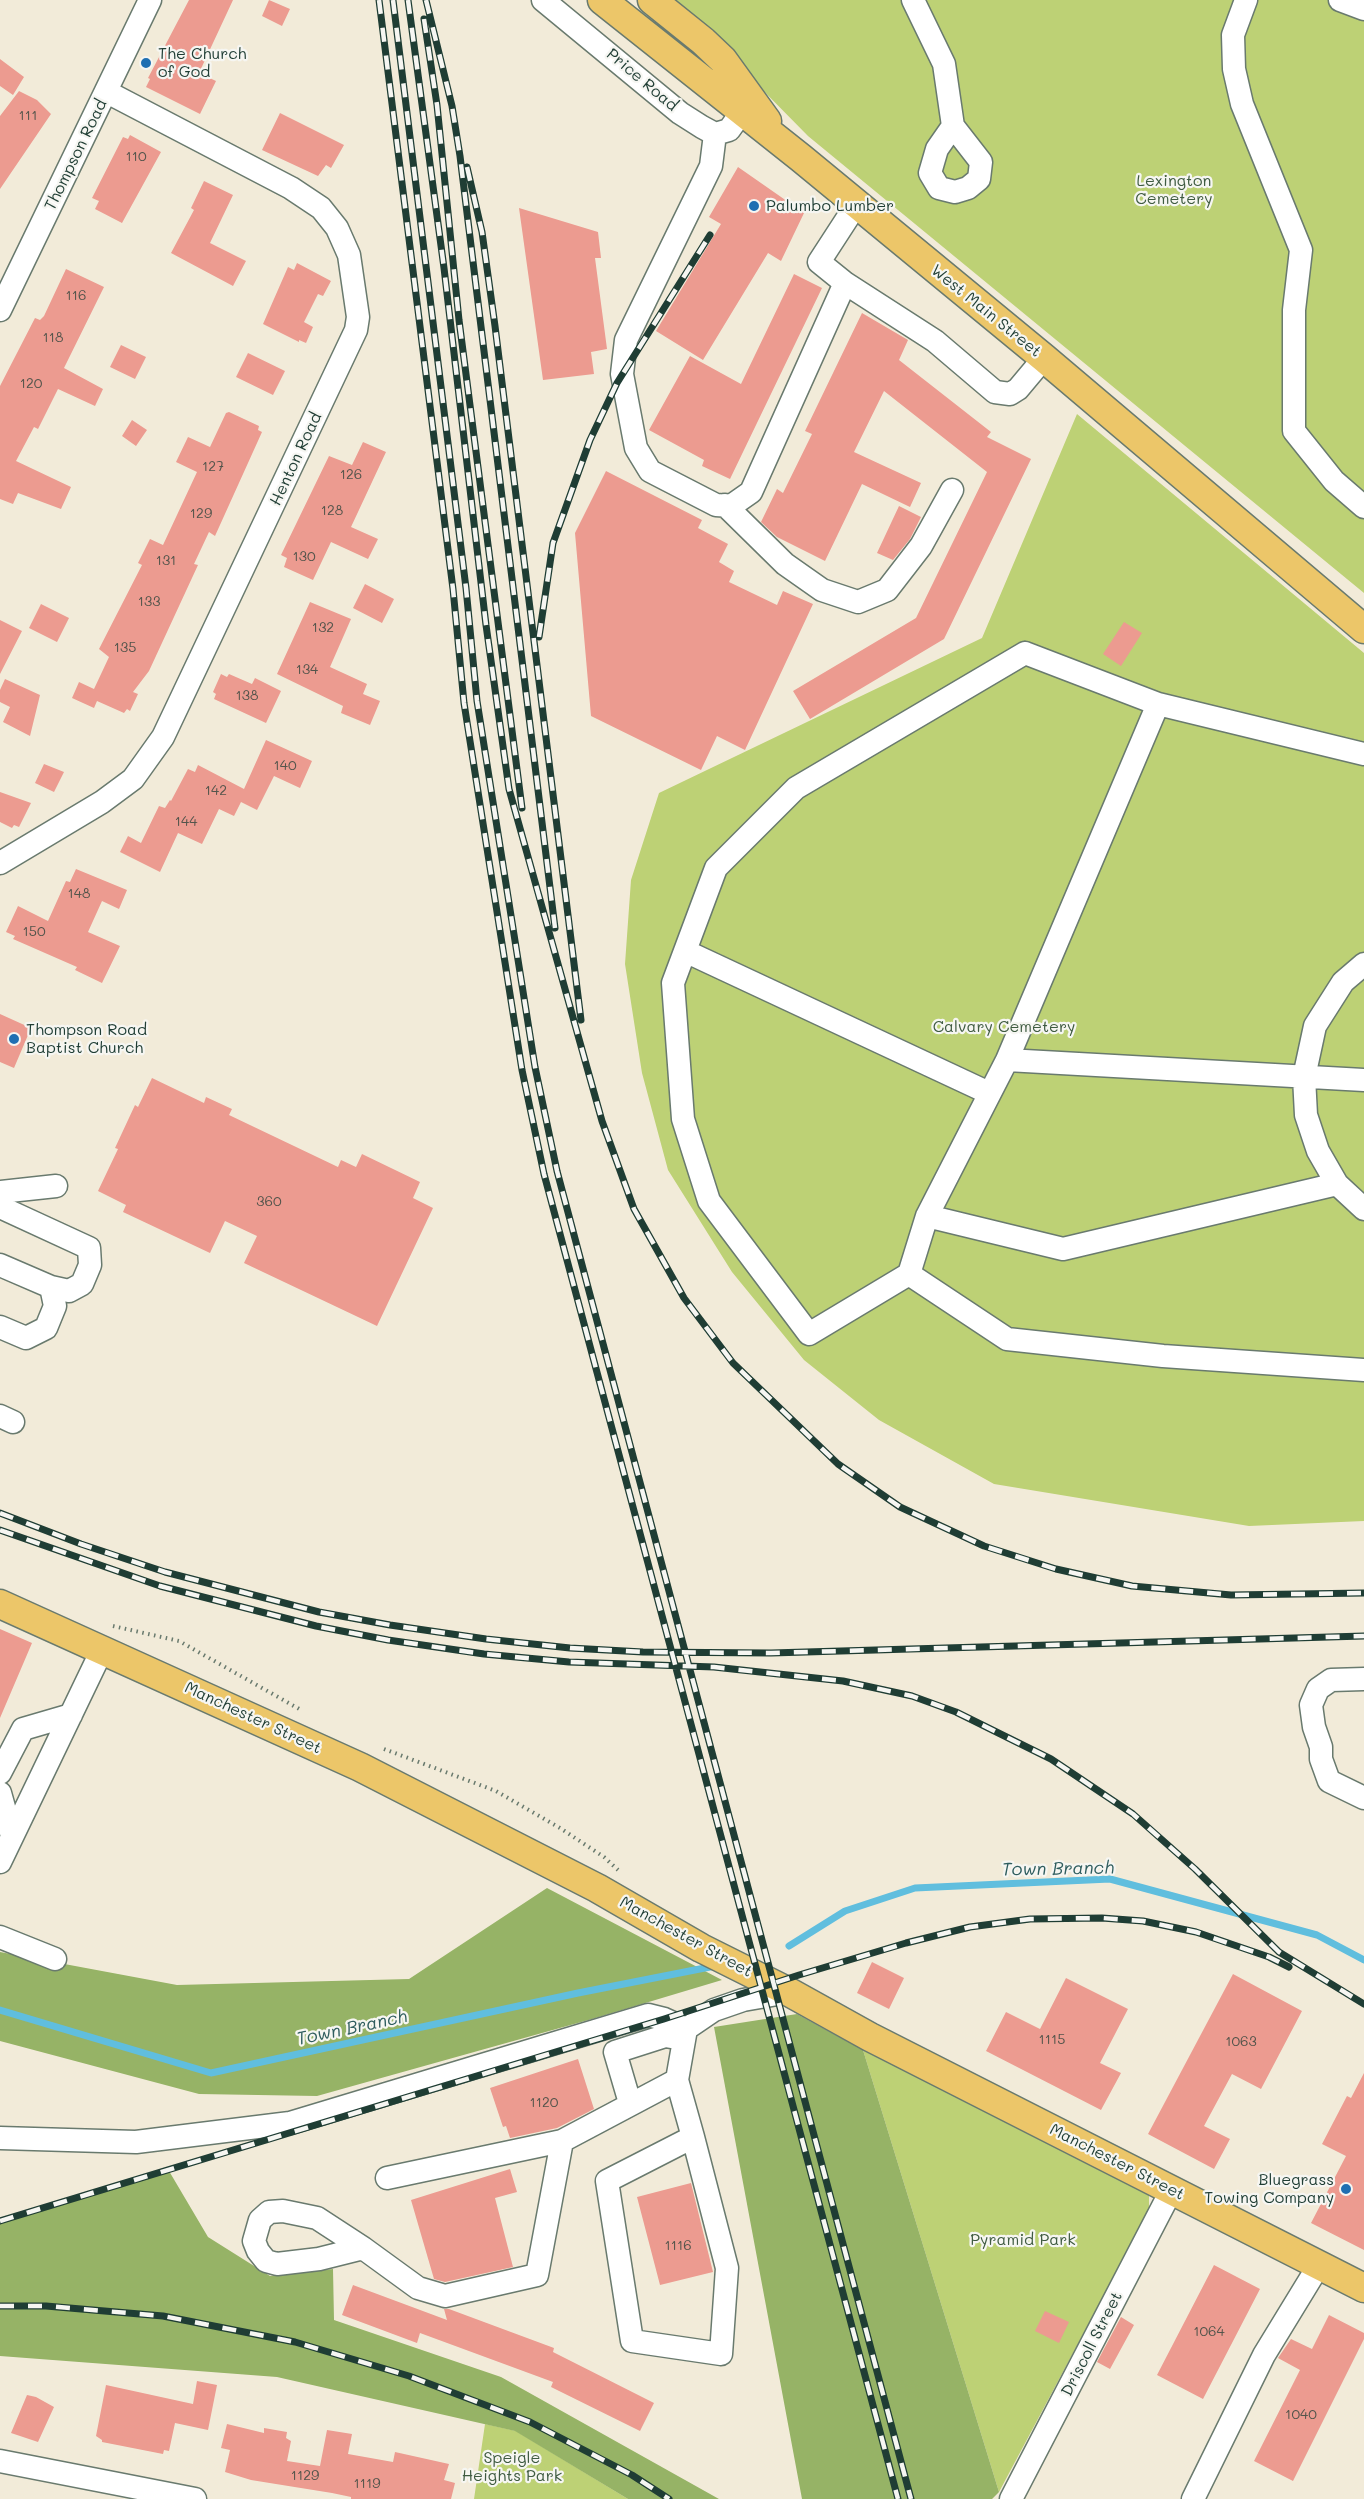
<!DOCTYPE html>
<html>
<head>
<meta charset="utf-8">
<style>
	body { margin:0 }
	canvas { display:block; background:#f2ebd9 }
</style>
</head>
<body>
<canvas width="1364" height="2499"></canvas>
<script>
const g = document.querySelector('canvas').getContext('2d');
g.lineJoin = 'round';
function fill(path, color) {
  g.fillStyle = color;
  g.fill(path, 'evenodd');
}
function toPath(rows) {
  const path = new Path2D();
  for (const r of rows) {
    path.moveTo(r[0], r[1]);
    for (let i = 2; i < r.length; i += 2) path.lineTo(r[i], r[i + 1]);
  }
  return path;
}
function trace(path, color, width, dash) {
  g.strokeStyle = color;
  g.lineWidth = width;
  g.lineCap = dash ? 'butt' : 'round';
  g.setLineDash(dash || []);
  g.stroke(path);
}
function label(font, color, halo, rows, align = 'center') {
  g.font = font + ' Mali,sans-serif';
  g.lineWidth = 4.5;
  g.setLineDash([]);
  g.textBaseline = 'middle';
  g.strokeStyle = halo;
  g.fillStyle = color;
  for (const [text, x, y, turn = 0] of rows) {
    g.save();
    g.translate(x, y);
    g.rotate((+turn || 0) * Math.PI / 180);
    g.textAlign = isNaN(turn) ? turn : align;
    if (halo) g.strokeText(text, 0, 0);
    g.fillText(text, 0, 0);
    g.restore();
  }
}
const green = toPath([
	[674,0,1364,0,1364,593,808,136],
	[1077,414,1364,653,1364,1521,1249,1526,994,1484,879,1420,804,1360,732,1272,668,1170,642,1073,625,964,631,880,659,793,982,638],
	[863,2050,1149,2194,1149,2209,1146,2216,999,2492],
	[485,2424,516,2431,628,2499,474,2499]
]);
const forest = toPath([
	[547,1888,722,1980,592,2019,317,2096,199,2094,0,2041,0,1952,177,1985,409,1979],
	[797,2014,863,2050,999,2492,992,2499,802,2499,714,2027],
	[169,2171,208,2237,270,2276,333,2269,334,2320,501,2377,719,2499,628,2499,515,2431,277,2377,0,2356,0,2221]
]);
const stream = toPath([
	[789,1946,845,1911,915,1888,1110,1879,1317,1935,1364,1960],
	[0,2010,211,2073,578,1993,715,1966]
]);
const building = toPath([
	[189,0,233,0,199,73,216,81,200,114,146,87,150,79,148,78],
	[269,0,290,9,282,26,262,16],
	[0,59,24,77,13,95,0,86],
	[19,91,37,100,51,114,0,189,0,116],
	[280,113,344,145,331,168,326,165,318,176,262,150],
	[130,135,161,152,122,223,95,209,99,201,92,198,123,137,128,139],
	[738,167,804,213,781,261,768,253,703,360,656,331,721,224,709,217],
	[204,181,233,195,210,243,246,261,233,286,171,253,194,210,191,208],
	[519,208,598,232,601,258,595,258,607,349,591,352,594,374,543,380],
	[297,263,331,281,323,296,318,294,304,322,313,327,306,343,299,340,299,342,263,324,288,267,294,270],
	[66,269,104,287,64,368,103,389,95,406,58,389,38,429,34,427,16,461,71,487,61,509,18,493,13,504,0,499,0,386,35,318,40,320,44,316],
	[794,274,822,288,730,479,702,466,704,460,649,430,690,356,741,384],
	[862,313,908,340,899,360,991,432,987,437,1031,459,944,639,810,719,793,691,916,618,987,472,884,391,854,452,921,483,910,507,862,484,825,561,777,537,761,522,777,489,783,493,812,434,805,431],
	[121,345,146,357,135,379,110,367],
	[248,353,285,371,273,395,236,377],
	[229,412,259,426,258,430,262,432,215,536,209,532,194,564,198,565,149,671,133,692,138,694,130,711,127,709,124,713,97,701,94,708,72,698,79,682,94,689,109,657,99,649,142,565,138,563,150,539,163,545,197,472,176,462,188,437,210,447,226,413],
	[132,420,147,430,136,446,122,436],
	[363,442,386,452,351,527,378,539,368,559,331,542,313,580,284,567,287,558,281,555,329,456,352,465],
	[606,471,702,520,698,528,728,544,719,562,734,571,729,582,777,605,783,591,813,604,745,750,717,736,701,770,591,716,575,533],
	[899,506,921,517,910,539,893,560,877,553],
	[365,584,394,599,382,623,353,608],
	[310,602,351,619,330,667,367,684,363,694,380,701,370,725,341,713,343,706,277,674],
	[41,604,69,618,57,642,29,628],
	[0,620,22,631,0,674],
	[1124,622,1142,633,1121,666,1103,654],
	[221,674,227,677,229,674,252,684,255,678,281,691,266,723,214,699,216,694,213,692],
	[5,679,40,695,30,736,3,722,10,707,0,702,0,690],
	[266,740,312,761,300,788,274,776,257,810,241,802,234,816,219,809,202,844,178,833,160,872,120,852,128,836,141,843,159,806,165,808,170,800,171,801,188,769,195,772,198,765,244,789],
	[44,764,64,772,54,792,35,783],
	[0,792,31,803,19,827,14,825,12,828,0,822],
	[76,869,127,890,119,909,102,901,88,932,120,946,102,983,75,970,77,967,13,939,15,936,6,932,18,906,48,921,66,881,70,882],
	[0,1014,31,1028,14,1068,0,1062],
	[152,1078,204,1103,206,1097,232,1109,229,1115,338,1167,341,1160,356,1167,362,1154,420,1182,413,1198,433,1208,377,1326,244,1263,257,1236,225,1221,210,1253,123,1212,126,1205,98,1191,118,1149,115,1148,135,1105,138,1107],
	[0,1629,32,1643,0,1718],
	[872,1962,904,1978,889,2009,857,1993],
	[1233,1974,1302,2011,1261,2089,1232,2074,1204,2126,1230,2139,1214,2169,1148,2134],
	[1066,1978,1128,2009,1100,2063,1121,2073,1101,2110,986,2051,1006,2012,1040,2029],
	[578,2059,594,2109,557,2128,510,2138,506,2126,503,2127,490,2088],
	[1364,2073,1364,2250,1311,2223,1346,2156,1322,2144,1347,2096,1351,2098],
	[510,2169,517,2192,495,2198,513,2267,445,2282,434,2279,411,2200],
	[691,2183,713,2272,660,2285,637,2197],
	[1214,2265,1260,2289,1203,2399,1157,2375],
	[353,2285,447,2320,444,2309,449,2309,554,2348,553,2352,654,2403,640,2431,551,2387,553,2382,420,2333,417,2343,342,2315],
	[1045,2311,1069,2322,1059,2343,1035,2331],
	[1329,2315,1364,2333,1364,2339,1293,2481,1254,2461,1300,2370,1278,2358,1291,2339,1312,2349],
	[1121,2317,1134,2325,1110,2369,1097,2362],
	[197,2381,217,2385,208,2430,175,2423,169,2451,164,2450,163,2454,102,2442,102,2440,96,2436,106,2385,193,2404],
	[27,2395,36,2397,54,2407,38,2442,11,2433],
	[227,2424,264,2433,264,2428,287,2432,286,2438,291,2441,287,2461,320,2466,327,2430,352,2434,348,2454,393,2462,395,2452,449,2464,444,2480,455,2483,451,2499,351,2499,351,2497,332,2493,251,2480,225,2472,230,2450,221,2448]
]);
const path = toPath([
	[113,1626,179,1641,301,1710],
	[384,1749,496,1791,560,1828,604,1857,618,1870]
]);
const minor = toPath([
	[543,0,680,113,702,127,715,134,729,130,742,112],
	[913,0,944,64,953,126,981,162,979,179,968,188,955,192,939,188,930,173,937,149,953,126],
	[1246,0,1233,35,1234,69,1242,104,1301,250,1294,310,1294,431,1334,481,1364,507],
	[1340,0,1364,9],
	[715,134,711,166,626,340,622,374,636,448,650,471,716,505,731,506,751,492,845,283,819,262,856,205],
	[845,283,935,341,995,392,1010,394,1018,389,1044,358],
	[0,310,150,0],
	[725,505,785,564,822,590,858,602,887,590,921,546,952,490],
	[1025,653,1158,704,1007,1060,927,1216,909,1274,809,1334,709,1201,683,1119,673,983,716,868,796,788,1025,653],
	[1158,704,1364,754],
	[0,863,102,802,133,779,163,737,356,330,358,317,349,255,337,228,321,208,291,188,107,92],
	[685,951,989,1093],
	[1364,964,1343,982,1315,1026,1304,1077,1306,1115,1318,1151,1337,1184,1364,1209],
	[1007,1060,1364,1080],
	[0,1192,56,1186],
	[0,1207,89,1248,90,1265,82,1284,69,1291,51,1287],
	[927,1216,1063,1249,1337,1184],
	[0,1265,51,1287,55,1306,46,1328,26,1338,0,1327],
	[909,1274,1007,1339,1163,1356,1364,1370],
	[0,1416,13,1422],
	[1364,1679,1331,1680,1318,1689,1311,1705,1314,1727,1321,1747,1321,1759,1329,1781,1364,1798],
	[0,1773,23,1729,71,1715],
	[0,1793,12,1836],
	[0,1862,102,1650],
	[0,1937,55,1959],
	[630,2103,615,2052,665,2036,683,2039],
	[693,2137,727,2268,721,2354,632,2341,607,2181,693,2137,677,2080,686,2029,714,2010,743,2000,789,1992],
	[0,2138,136,2142,290,2123,648,2015,664,2019,686,2029],
	[387,2178,562,2141,677,2080],
	[363,2248,319,2259,277,2264,266,2261,258,2251,254,2241,260,2220,269,2212,283,2211,317,2218,363,2248,418,2288,445,2296,537,2275,562,2141],
	[0,2461,195,2499],
	[1011,2499,1172,2189],
	[1193,2499,1264,2355,1319,2265]
]);
const major = toPath([
	[602,0,801,158,1044,358,1364,629],
	[652,0,703,41,723,60,767,121],
	[0,1604,360,1767,597,1888,701,1948,789,1992,870,2037,1364,2288]
]);
const rail = toPath([
	[379,0,453,589,464,703,522,1070,544,1174,898,2499],
	[393,0,466,588,477,701,535,1067,557,1171,911,2499],
	[408,0,444,268,486,625,509,789,602,1121,634,1209,684,1298,733,1363,838,1464,900,1507,984,1546,1056,1569,1132,1586,1231,1595,1364,1593],
	[426,0,452,106,460,156,555,928],
	[424,19,437,105,459,320,522,808],
	[467,167,482,232,495,326,581,1020],
	[539,637,553,543,590,440,617,383,710,235],
	[0,1513,81,1544,165,1572,319,1612,390,1625,486,1639,570,1648,643,1652,771,1653,1364,1636],
	[0,1530,160,1586,316,1626,388,1640,484,1654,569,1662,714,1667,843,1681,912,1696,956,1712,1051,1759,1133,1814,1195,1869,1279,1952,1364,2004],
	[0,2221,664,2019,799,1975,906,1943,970,1927,1030,1919,1102,1918,1143,1921,1196,1932,1269,1957,1289,1967],
	[0,2306,46,2306,163,2316,295,2342,409,2376,530,2422,632,2475,669,2499]
]);
const markers = [
	[146,63,6,"#1f6fb2"],
	[754,206,6,"#1f6fb2"],
	[14,1039,6,"#1f6fb2"],
	[1346,2189,6,"#1f6fb2"]
];
const numberNames = [
	["111",28,116],
	["110",136,157],
	["116",76,296],
	["118",53,338],
	["120",31,384],
	["127",213,467],
	["126",351,475],
	["128",332,511],
	["129",201,514],
	["130",304,557],
	["131",166,561],
	["133",149,602],
	["132",323,628],
	["135",125,648],
	["134",307,670],
	["138",247,696],
	["140",285,766],
	["142",216,791],
	["144",186,822],
	["148",79,894],
	["150",34,932],
	["360",269,1202],
	["1115",1052,2040],
	["1063",1241,2042],
	["1120",544,2103],
	["1116",678,2246],
	["1064",1209,2332],
	["1040",1301,2415],
	["1129",305,2476],
	["1119",367,2484]
];
const poiNames = [
	["The Church",158,54],
	["of God",158,72],
	["Palumbo Lumber",766,206],
	["Thompson Road",26,1030],
	["Baptist Church",26,1048],
	["Bluegrass",1334,2180,"right"],
	["Towing Company",1334,2198,"right"]
];
const streetNames = [
	["Price Road",642,80,40],
	["Thompson Road",76,155,-64],
	["West Main Street",986,311,39],
	["Henton Road",296,459,-65],
	["Manchester Street",253,1718,25],
	["Manchester Street",686,1937,29],
	["Manchester Street",1117,2162,27],
	["Driscoll Street",1092,2344,-63]
];
const parkNames = [
	["Lexington",1174,181],
	["Cemetery",1174,199],
	["Calvary Cemetery",1004,1027],
	["Pyramid Park",1023,2240],
	["Speigle",512,2458],
	["Heights Park",512,2476]
];
const waterNames = [
	["Town Branch",1058,1869,-1],
	["Town Branch",352,2028,-12]
];
fill(green, '#bdd175');
fill(forest, '#96b366');
trace(stream, '#60bede', 7);
fill(building, '#ec9b90');
trace(minor, '#697a6e', 25);
trace(major, '#697a6e', 31);
trace(path, '#697a6e', 4, [1.5, 4.5]);
trace(minor, '#fff', 22);
trace(major, '#ecc669', 28);
trace(rail, '#1f3d34', 7);
trace(rail, '#f6f6f2', 4.5, [14]);
for (const [x, y, r, color] of markers) {
  const dot = new Path2D();
  dot.arc(x, y, r, 0, 2 * Math.PI);
  g.fillStyle = color;
  g.fill(dot);
  trace(dot, '#f6f6f2', 2);
}
label('14px', '#52544b', null, numberNames);
label('16px', '#1f3d34', '#f6f6f2', poiNames, 'left');
label('16px', '#1f3d34', '#f6f6f2', streetNames);
label('16px', '#3f5b41', '#f6f6f2', parkNames);
label('italic 18px', '#2f5d5e', '#f6f6f2', waterNames);
</script>
</body>
</html>
